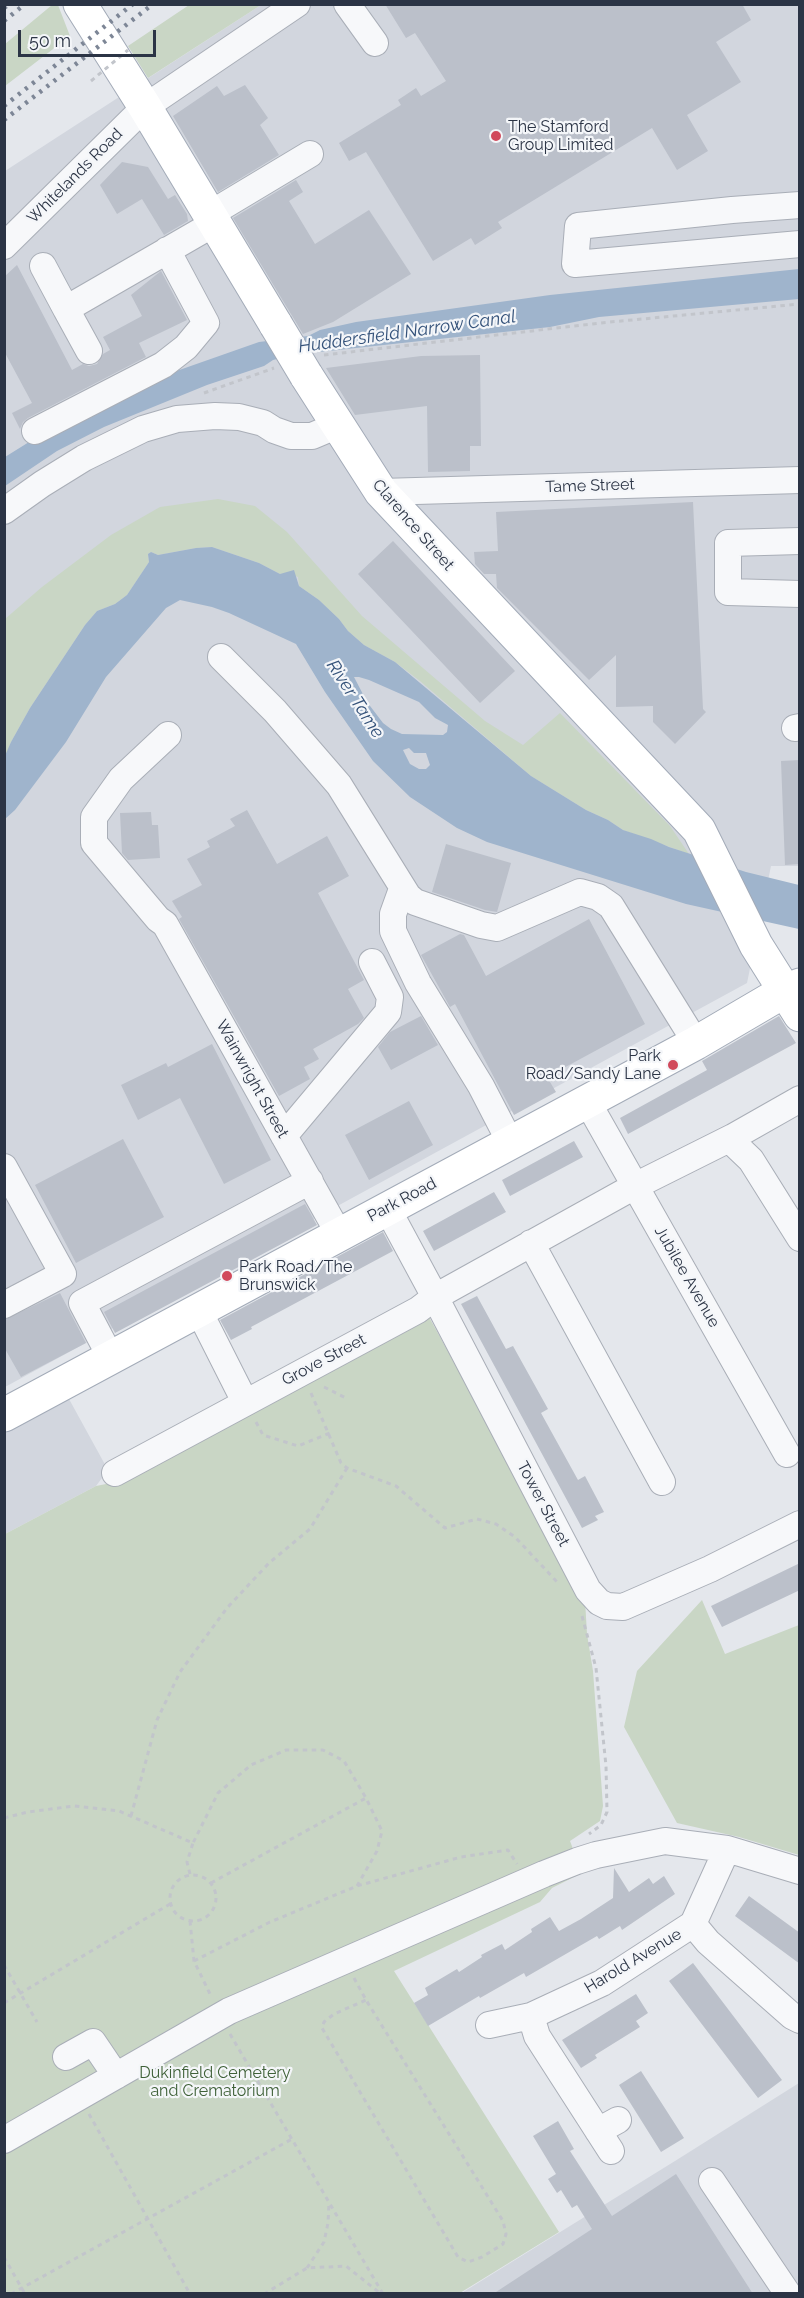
<!DOCTYPE html>
<html>
<head>
<meta charset="utf-8">
<style>
	body { margin:0 }
	#map { position:relative; width:804px; height:2298px; overflow:hidden; background:#e4e7ec; font-family:Raleway,sans-serif }
	canvas { display:block }
	.frame { position:absolute; inset:0; border:6px solid #2b3445; pointer-events:none }
	.scale { position:absolute; left:18px; top:30px; width:138px; height:27px; box-sizing:border-box; border:3px solid #2b3445; border-top:0; padding-left:8px; font-size:18px; line-height:21px; white-space:nowrap; color:#2b3445; -webkit-text-stroke:4px #f4f6f9; paint-order:stroke }
</style>
</head>
<body>
<div id="map">
<canvas width="804" height="2298"></canvas>
<div class="frame"></div>
<div class="scale">50 m</div>
</div>
<script>
const g = document.querySelector('canvas').getContext('2d');
g.lineJoin = 'round';
function fill(path, color) {
  g.fillStyle = color;
  g.fill(path, 'evenodd');
}
function toPath(rows) {
  const path = new Path2D();
  for (const r of rows) {
    if (r.length === 3) {
      path.moveTo(r[0] + r[2], r[1]);
      path.arc(r[0], r[1], r[2], 0, 2 * Math.PI);
      continue;
    }
    path.moveTo(r[0], r[1]);
    for (let i = 2; i < r.length; i += 2) path.lineTo(r[i], r[i + 1]);
  }
  return path;
}
function trace(path, color, width, dash) {
  g.strokeStyle = color;
  g.lineWidth = width;
  g.lineCap = dash ? 'butt' : 'round';
  g.setLineDash(dash || []);
  g.stroke(path);
}
function label(font, color, halo, rows, align = 'center') {
  g.font = font + ' Raleway,sans-serif';
  g.lineWidth = 4.5;
  g.setLineDash([]);
  g.textBaseline = 'middle';
  g.strokeStyle = halo;
  g.fillStyle = color;
  for (const [text, x, y, turn = 0] of rows) {
    g.save();
    g.translate(x, y);
    g.rotate((+turn || 0) * Math.PI / 180);
    g.textAlign = isNaN(turn) ? turn : align;
    if (halo) g.strokeText(text, 0, 0);
    g.fillText(text, 0, 0);
    g.restore();
  }
}
const built = toPath([
	[261,5,799,5,799,866,771,866,747,983,5,1387,5,171],
	[69,1399,108,1470,96,1486,5,1534,5,1433],
	[799,2083,799,2293,460,2294,675,2161]
]);
const green = toPath([
	[52,5,58,5,70,36,5,86,5,44],
	[189,5,261,5,148,78,128,46],
	[218,499,255,506,287,532,362,616,485,721,523,745,560,713,670,826,689,854,623,830,608,820,586,810,531,776,420,681,395,662,364,645,348,631,339,619,319,600,299,586,298,577,287,573,280,574,259,563,212,547,196,548,158,555,151,552,148,554,149,562,127,595,115,604,97,611,85,625,30,708,11,742,5,758,5,619,42,587,111,535,160,507],
	[429,1317,585,1600,587,1634,593,1671,603,1806,600,1821,570,1841,582,1873,552,1888,540,1902,394,1971,559,2232,460,2293,5,2294,5,1534,96,1486,116,1482],
	[702,1600,725,1654,799,1625,799,1855,739,1837,677,1823,624,1727,637,1671]
]);
const water = toPath([
	[799,269,799,299,599,317,550,327,319,352,313,350,273,360,264,366,207,385,104,427,57,451,5,486,5,457,82,409,131,387,259,342,308,336,320,330,356,322,550,295],
	[212,547,259,563,280,574,294,570,299,586,319,600,339,619,348,631,364,645,395,662,531,776,586,810,608,820,623,830,651,839,669,847,746,872,799,885,799,929,686,904,487,842,457,828,410,797,373,761,325,692,296,644,229,613,212,607,180,600,166,608,106,677,66,742,15,810,5,819,4,758,11,742,30,708,85,625,97,611,115,604,127,595,149,562,148,554,151,552,158,555,196,548],
	[354,677,359,677,369,680,419,702,435,718,448,725,447,732,443,735,402,734,391,729,383,723,367,702],
	[409,748,414,753,426,753,430,765,426,769,419,769,410,764,403,750]
]);
const building = toPath([
	[385,4,742,4,751,20,716,42,741,82,687,115,708,151,677,170,652,128,498,222,502,228,475,245,471,238,433,261,366,152,349,161,339,143,401,105,398,100,416,88,421,96,446,81,415,33,406,38],
	[245,85,268,118,260,125,279,155,218,192,173,116,217,86,224,96],
	[122,162,148,167,168,199,175,195,187,214,188,221,164,235,142,199,117,214,100,185],
	[296,180,303,192,289,201,315,244,369,210,411,274,333,322,303,334,233,218],
	[17,265,72,370,83,364,89,366,97,364,103,354,110,350,103,337,142,316,131,295,161,271,187,320,139,343,146,357,28,418,23,422,20,429,12,413,32,403,4,351,4,277],
	[480,355,481,446,470,446,470,471,428,472,427,406,355,415,326,368,421,356],
	[693,502,703,709,706,712,675,744,653,722,653,706,616,707,616,655,589,680,497,588,496,574,484,574,475,564,474,552,498,551,496,512],
	[393,541,515,671,480,703,358,574],
	[800,760,800,864,785,865,781,761],
	[247,810,277,864,327,836,349,876,318,893,364,980,348,989,364,1018,358,1024,313,1049,319,1059,304,1067,310,1079,279,1096,179,919,182,917,172,901,202,885,187,859,210,847,207,841,235,826,230,819],
	[151,812,152,825,158,825,160,858,128,860,122,853,120,813],
	[446,844,511,863,497,912,485,910,432,892],
	[589,919,645,1024,547,1077,556,1092,514,1115,455,1004,450,1007,421,955,460,934,464,935,486,976],
	[421,1016,438,1045,391,1070,378,1047,390,1032],
	[779,1016,796,1043,628,1134,620,1118,707,1070,702,1061],
	[212,1044,271,1160,224,1184,180,1098,138,1120,121,1085,166,1063,168,1067],
	[409,1101,433,1145,369,1180,345,1135],
	[123,1139,164,1217,76,1263,35,1185],
	[574,1141,583,1157,510,1196,502,1180],
	[494,1192,506,1212,434,1251,423,1231],
	[305,1204,317,1225,115,1333,104,1312],
	[383,1232,393,1251,251,1327,252,1329,231,1340,220,1320],
	[60,1293,86,1343,21,1377,4,1347,4,1320],
	[477,1296,506,1349,513,1346,548,1409,541,1413,578,1480,585,1476,604,1512,595,1516,598,1520,582,1528,461,1304],
	[800,1563,800,1590,722,1627,711,1606],
	[614,1868,629,1892,649,1878,653,1884,664,1876,675,1894,622,1930,620,1926,599,1939,597,1936,526,1977,524,1973,480,1998,479,1996,428,2026,414,2003,428,1995,425,1988,457,1969,459,1972,482,1957,481,1955,502,1944,505,1950,532,1932,531,1929,550,1917,559,1931,581,1919,613,1898],
	[749,1896,800,1933,800,1964,735,1916],
	[693,1963,782,2080,758,2098,669,1981],
	[636,1994,648,2013,636,2021,640,2027,595,2055,597,2058,581,2068,562,2040],
	[641,2071,684,2138,661,2152,619,2085],
	[558,2121,574,2149,570,2151,612,2216,676,2174,753,2294,493,2294,592,2229,577,2205,572,2208,561,2190,557,2193,548,2179,556,2174,533,2136]
]);
const path = toPath([
	[324,355,600,323,800,304],
	[204,393,274,368],
	[324,1387,346,1398],
	[311,1393,341,1463,347,1468,396,1486,445,1528,477,1519,496,1524,515,1537,559,1584],
	[256,1422,263,1435,298,1446,330,1433],
	[582,1616,596,1668,606,1766,607,1812,601,1825,589,1834],
	[131,1816,157,1720,180,1672,227,1608,269,1563,310,1529,347,1468],
	[4,1818,28,1812,74,1806,119,1811,193,1843,218,1793,251,1765,286,1750,323,1750,344,1761,366,1798],
	[190,1874,187,1862,193,1843],
	[193,1898,23],
	[211,1883,366,1798,382,1831,377,1851,357,1886],
	[190,1921,194,1961,211,1996],
	[194,1961,270,1922,357,1886,461,1857,508,1850,517,1864],
	[4,1965,37,2022],
	[354,1978,366,2000,503,2221,506,2234,503,2244,482,2257,468,2262,458,2257,322,2028,324,2022,334,2014,366,2000],
	[4,2003,170,1904],
	[230,2034,383,2294],
	[89,2114,190,2294],
	[4,2257,25,2294],
	[307,2268,324,2242,328,2223,329,2203],
	[11,2294,292,2139],
	[264,2294,307,2268,346,2266,381,2294]
]);
const minor = toPath([
	[347,4,375,43],
	[800,205,732,210,578,226,575,264,800,244],
	[210,214,310,154],
	[4,246,145,107,297,4],
	[43,266,66,309,215,223],
	[66,309,89,351],
	[35,431,163,365,186,347,206,323,167,250],
	[381,492,800,480],
	[4,511,42,484,84,458,143,429,177,419,215,416,239,417,263,423,274,430,291,436,312,436,338,425],
	[800,541,728,543,728,592,800,594],
	[221,657,275,711,339,785,408,896,415,902,481,925,497,928,580,892,598,897,611,906,696,1043],
	[795,728,800,727],
	[168,735,121,779,94,817,94,843,158,919,165,924,339,1234],
	[402,889,393,914,393,931,418,983,481,1086,510,1142],
	[587,1101,787,1454],
	[284,1136,388,1012,390,997,372,962],
	[729,1139,751,1160,800,1238],
	[4,1167,63,1274,4,1305],
	[387,1208,435,1297,588,1590,599,1602,607,1606,623,1607,710,1569,800,1524],
	[531,1243,662,1482],
	[199,1311,245,1402],
	[111,1358,82,1303,310,1181],
	[115,1473,418,1310,435,1297,635,1186,733,1137,800,1099],
	[693,1924,708,1942,792,2016,800,2020],
	[531,2016,537,2036,611,2151],
	[489,2025,531,2016,602,1983,693,1924,727,1849],
	[66,2057,93,2042,116,2076],
	[598,2131,618,2120],
	[4,2140,229,2011,544,1874,577,1861,596,1855,665,1841,727,1849,800,1871],
	[712,2181,788,2294]
]);
const major = toPath([
	[80,4,145,107,276,325],
	[306,375,381,492,699,830,756,945,800,1015],
	[4,1415,696,1043,783,992,800,985]
]);
const rail = toPath([
	[4,8,9,4],
	[4,21,25,4],
	[4,106,133,4],
	[4,120,153,4]
]);
const pathBridge = toPath([
	[91,81,128,50]
]);
const majorBridge = toPath([
	[276,325,306,375]
]);
const markers = [
	[496,136,6,"#d1495b"],
	[673,1065,6,"#d1495b"],
	[227,1276,6,"#d1495b"]
];
const poiNames = [
	["The Stamford",508,127],
	["Group Limited",508,145],
	["Park",661,1056,"right"],
	["Road/Sandy Lane",661,1074,"right"],
	["Park Road/The",239,1267],
	["Brunswick",239,1285]
];
const streetNames = [
	["Whitelands Road",75,176,-45],
	["Tame Street",590,486,-2],
	["Clarence Street",413,525,49],
	["Wainwright Street",252,1079,61],
	["Park Road",402,1200,-28],
	["Jubilee Avenue",687,1277,60],
	["Grove Street",324,1360,-28],
	["Tower Street",543,1504,62],
	["Harold Avenue",633,1961,-31]
];
const parkNames = [
	["Dukinfield Cemetery",215,2073],
	["and Crematorium",215,2091]
];
const waterNames = [
	["Huddersfield Narrow Canal",407,332,-8],
	["River Tame",355,699,57]
];
fill(built, '#d2d6de');
fill(green, '#c9d6c5');
fill(water, '#9fb4cc');
fill(building, '#bbc0ca');
trace(minor, '#a9aeb7', 28);
trace(major, '#a3abb8', 35);
trace(path, '#c2c5cb', 3, [4.5, 4.5]);
trace(minor, '#f7f8fa', 26);
trace(major, '#fff', 33);
trace(rail, '#7d8696', 4.5, [3, 6]);
trace(majorBridge, '#a3abb8', 35, []);
trace(pathBridge, '#c2c5cb', 3, [4.5, 4.5]);
trace(majorBridge, '#fff', 33);
for (const [x, y, r, color] of markers) {
  const dot = new Path2D();
  dot.arc(x, y, r, 0, 2 * Math.PI);
  g.fillStyle = color;
  g.fill(dot);
  trace(dot, '#f4f6f9', 2);
}
label('16px', '#2b3445', '#f4f6f9', poiNames, 'left');
label('16px', '#2b3445', '#f4f6f9', streetNames);
label('16px', '#3f6138', '#f4f6f9', parkNames);
label('italic 18px', '#34527a', '#f4f6f9', waterNames);
</script>
</body>
</html>
